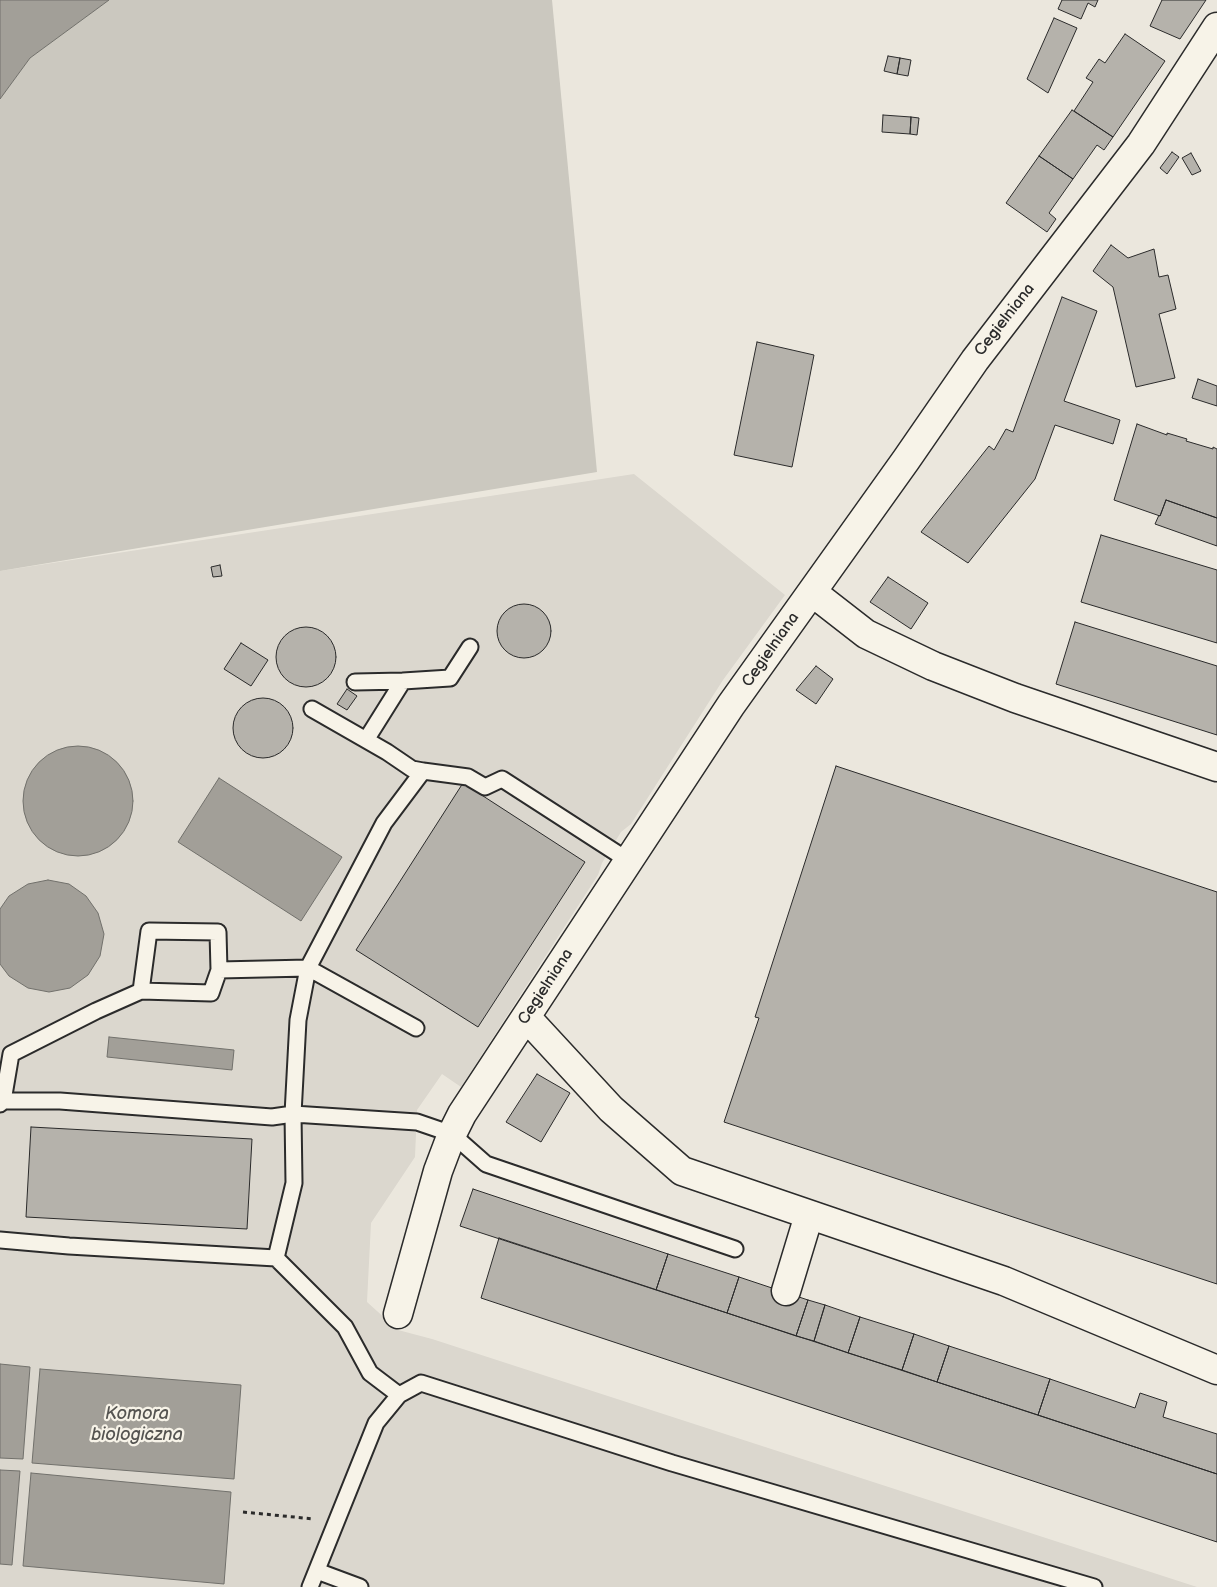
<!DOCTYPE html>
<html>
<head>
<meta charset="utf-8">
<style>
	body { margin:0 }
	canvas { display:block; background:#ebe7dd }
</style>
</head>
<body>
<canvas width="1217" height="1587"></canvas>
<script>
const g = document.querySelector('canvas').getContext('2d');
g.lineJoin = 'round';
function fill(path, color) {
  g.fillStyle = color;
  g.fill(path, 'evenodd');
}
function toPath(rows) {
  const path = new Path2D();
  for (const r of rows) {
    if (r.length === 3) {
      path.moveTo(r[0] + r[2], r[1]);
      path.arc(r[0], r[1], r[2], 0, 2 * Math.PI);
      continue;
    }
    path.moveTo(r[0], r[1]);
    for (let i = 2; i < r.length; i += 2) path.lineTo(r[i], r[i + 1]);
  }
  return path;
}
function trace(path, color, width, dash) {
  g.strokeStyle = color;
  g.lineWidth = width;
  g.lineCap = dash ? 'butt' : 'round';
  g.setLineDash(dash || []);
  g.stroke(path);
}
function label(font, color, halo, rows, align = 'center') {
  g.font = font + ' "Balsamiq Sans",sans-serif';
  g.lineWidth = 4.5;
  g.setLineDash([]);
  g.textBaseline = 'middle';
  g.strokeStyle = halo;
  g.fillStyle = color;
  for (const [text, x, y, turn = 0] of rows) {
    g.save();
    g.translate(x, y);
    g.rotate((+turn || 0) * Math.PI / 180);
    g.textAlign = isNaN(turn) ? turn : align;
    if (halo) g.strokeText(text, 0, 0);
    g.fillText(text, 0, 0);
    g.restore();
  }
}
const built = toPath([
	[634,474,785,595,723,680,631,824,621,832,602,863,598,875,461,1087,442,1074,417,1110,415,1157,371,1223,367,1302,398,1330,432,1339,1197,1587,0,1587,0,571]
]);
const green = toPath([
	[109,0,552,0,597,472,0,571,0,99,30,58]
]);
const water = toPath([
	[0,0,109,0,30,58,0,99,0,0],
	[78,801,55],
	[219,778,342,857,301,921,178,842,219,778],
	[48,880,69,884,86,896,98,913,104,934,100,956,88,975,70,988,49,992,28,988,9,976,0,964,0,909,9,896,28,884,48,880],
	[109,1037,234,1050,232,1070,107,1057,109,1037],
	[0,1364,30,1367,23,1459,0,1458,0,1364],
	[40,1369,241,1385,234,1479,32,1463,40,1369],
	[0,1470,20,1471,12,1565,0,1564,0,1470],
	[31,1473,231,1492,224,1584,23,1566,31,1473]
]);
const building = toPath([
	[1062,0,1098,0,1095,7,1088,3,1081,19,1058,9,1062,0],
	[1162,0,1206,0,1180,39,1150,26,1162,0],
	[1054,18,1077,28,1048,93,1027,79,1054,18],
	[1125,34,1165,61,1113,137,1074,111,1093,82,1086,78,1099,59,1105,63,1125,34],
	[888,56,900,58,897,74,884,71,888,56],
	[900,58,911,60,908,76,897,74,900,58],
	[1072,110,1113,137,1104,150,1097,145,1073,179,1039,156,1072,110],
	[883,115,911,117,910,134,882,132,883,115],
	[911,117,919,118,917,135,910,134,911,117],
	[1172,152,1179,157,1167,174,1160,168,1172,152],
	[1191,153,1201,171,1192,175,1182,158,1191,153],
	[1039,156,1073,179,1049,213,1056,219,1047,232,1006,203,1039,156],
	[1111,245,1128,258,1154,249,1159,277,1168,275,1176,309,1159,314,1175,378,1136,387,1113,287,1093,271,1111,245],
	[1062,297,1097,311,1064,401,1120,420,1113,444,1055,425,1035,479,968,563,921,532,989,446,994,450,1006,429,1013,432,1062,297],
	[757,342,814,355,792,467,734,455,757,342],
	[1198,379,1217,386,1217,406,1192,398,1198,379],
	[1137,424,1167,435,1167,433,1187,439,1186,441,1213,449,1213,447,1217,449,1217,518,1166,500,1160,516,1114,500,1137,424],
	[1166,500,1217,518,1217,546,1155,524,1159,515,1160,516,1166,500],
	[1101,535,1217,570,1217,643,1081,602,1101,535],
	[220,565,222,576,213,577,211,567,220,565],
	[888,577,928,603,911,629,870,602,888,577],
	[524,631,27],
	[1075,622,1217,666,1217,735,1056,684,1075,622],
	[306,657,30],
	[241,643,268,660,251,686,224,669,241,643],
	[816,666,833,679,816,704,796,690,816,666],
	[347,689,357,696,347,710,337,704,347,689],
	[263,728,30],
	[836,766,1217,892,1217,1284,724,1122,759,1018,755,1017,836,766],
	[463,783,585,862,478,1027,356,950,463,783],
	[537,1074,570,1093,541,1142,506,1122,537,1074],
	[31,1127,252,1139,247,1229,26,1217,31,1127],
	[473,1189,668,1254,656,1290,460,1226,473,1189],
	[499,1238,1217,1474,1217,1542,481,1298,499,1238],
	[668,1254,739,1277,727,1313,656,1290,668,1254],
	[739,1277,808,1300,796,1336,727,1313,739,1277],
	[808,1300,825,1305,814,1341,796,1336,808,1300],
	[825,1305,860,1317,848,1353,814,1341,825,1305],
	[860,1317,914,1334,902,1370,848,1353,860,1317],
	[914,1334,949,1346,937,1382,902,1370,914,1334],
	[949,1346,1050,1379,1038,1415,937,1382,949,1346],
	[1050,1379,1135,1408,1140,1393,1167,1402,1163,1417,1217,1434,1217,1474,1038,1415,1050,1379]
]);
const path = toPath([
	[243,1512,314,1519]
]);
const service = toPath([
	[403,681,450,678,470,647],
	[355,682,403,681,366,740],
	[312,709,387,752,412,769,423,771],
	[141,991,149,931,218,932,219,970],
	[416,1028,308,968,298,1020,293,1114,417,1122,452,1134,486,1164,735,1249],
	[3,1101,11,1054,96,1011,141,991,211,993,219,970,308,968,384,823,423,771,468,777,485,787,502,779,629,861],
	[0,1104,3,1101,60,1101,272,1117,293,1114,294,1183,276,1258],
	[0,1240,69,1246,276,1258,345,1327,370,1373,399,1395],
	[317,1571,360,1587],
	[310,1587,376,1423,399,1395,421,1383,672,1463,1094,1587]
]);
const minor = toPath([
	[812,592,866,634,933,666,1015,698,1217,767],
	[526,1017,611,1109,682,1171,1004,1281,1217,1370],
	[786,1291,809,1215],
	[398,1314,438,1171,452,1134,462,1114,731,705,906,460,975,360,1141,144,1217,27]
]);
const streetNames = [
	["Cegielniana",1005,320,-52],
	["Cegielniana",771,650,-55],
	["Cegielniana",546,987,-57]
];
const waterNames = [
	["Komora",137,1414],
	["biologiczna",137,1435]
];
fill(built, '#dbd7ce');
fill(green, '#cbc8bf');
fill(water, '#a29f98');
trace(water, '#72716c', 1);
fill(building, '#b5b2ab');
trace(building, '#2b2b2b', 1);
trace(service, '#2b2b2b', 19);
trace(minor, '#2b2b2b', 31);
trace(path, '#2b2b2b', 3, [4, 4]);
trace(service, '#f7f3e8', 15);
trace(minor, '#f7f3e8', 28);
label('16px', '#2b2b2b', '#f7f3e8', streetNames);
label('italic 18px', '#555451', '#f7f3e8', waterNames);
</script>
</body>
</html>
